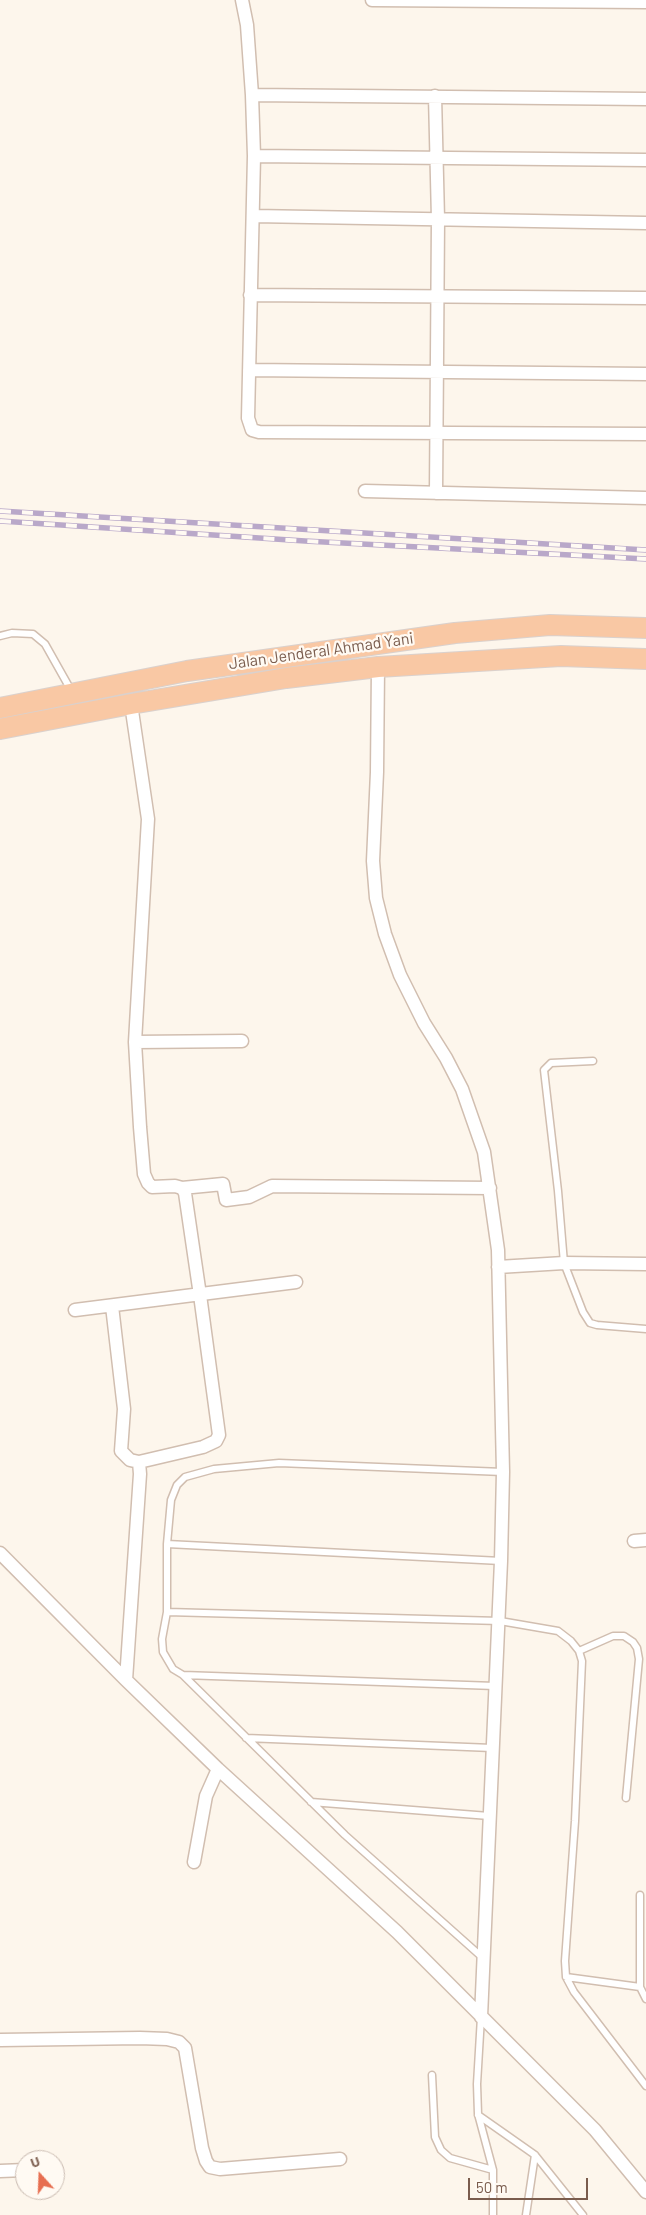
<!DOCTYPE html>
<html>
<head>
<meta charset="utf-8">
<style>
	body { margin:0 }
	#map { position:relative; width:646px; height:2215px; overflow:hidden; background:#fdf6ec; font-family:Barlow,sans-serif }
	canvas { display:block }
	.north { position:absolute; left:15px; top:2150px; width:50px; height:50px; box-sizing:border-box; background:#fffaf3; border:1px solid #cabbb1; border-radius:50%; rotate:340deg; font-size:14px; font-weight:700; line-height:20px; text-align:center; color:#7a5c4d }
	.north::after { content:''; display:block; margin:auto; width:18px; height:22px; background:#e76f51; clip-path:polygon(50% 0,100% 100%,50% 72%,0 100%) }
	.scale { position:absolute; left:468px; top:2178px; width:120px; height:22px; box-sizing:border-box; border:2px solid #7a5c4d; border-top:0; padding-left:6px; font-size:15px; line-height:18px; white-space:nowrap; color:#7a5c4d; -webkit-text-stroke:4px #fffaf3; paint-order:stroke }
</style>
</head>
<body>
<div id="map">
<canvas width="646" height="2215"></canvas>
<div class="north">U</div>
<div class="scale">50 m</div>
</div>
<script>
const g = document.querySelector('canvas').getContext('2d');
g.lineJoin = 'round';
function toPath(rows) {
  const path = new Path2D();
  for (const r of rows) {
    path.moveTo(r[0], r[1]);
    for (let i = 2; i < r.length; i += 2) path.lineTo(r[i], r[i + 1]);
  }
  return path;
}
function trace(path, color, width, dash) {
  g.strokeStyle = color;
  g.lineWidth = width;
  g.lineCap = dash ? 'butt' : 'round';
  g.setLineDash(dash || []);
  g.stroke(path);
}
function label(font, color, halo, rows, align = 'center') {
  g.font = font + ' Barlow,sans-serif';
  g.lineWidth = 4.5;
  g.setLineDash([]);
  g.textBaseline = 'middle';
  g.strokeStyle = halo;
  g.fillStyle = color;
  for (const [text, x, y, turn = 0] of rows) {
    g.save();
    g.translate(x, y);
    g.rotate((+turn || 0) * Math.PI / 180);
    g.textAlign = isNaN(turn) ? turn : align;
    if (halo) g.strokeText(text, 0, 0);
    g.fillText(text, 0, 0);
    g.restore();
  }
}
const service = toPath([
	[0,636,12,633,33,634,45,644,72,692],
	[593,1061,551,1063,544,1070,558,1191,564,1263,583,1312,590,1323,597,1325,646,1329],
	[167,1544,501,1561],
	[167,1612,500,1621,558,1631,571,1641,579,1651,582,1661,575,1821,565,1961,566,1977,574,1992,646,2086],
	[579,1651,613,1636,624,1636,633,1642,637,1648,639,1659,626,1798],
	[183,1675,495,1686],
	[246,1738,492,1748],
	[311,1802,489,1816],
	[640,1895,640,1987,646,1999],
	[483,1958,345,1835,183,1675,173,1669,163,1652,162,1639,167,1612,167,1544,171,1500,177,1485,185,1477,214,1469,279,1463,503,1472],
	[566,1977,640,1987],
	[481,2017,477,2084,478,2114,493,2170,493,2215],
	[432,2075,435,2137,441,2150,450,2158,493,2170],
	[478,2115,535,2155,583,2215],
	[526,2215,535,2155]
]);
const minor = toPath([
	[242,0,247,25,252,95,254,156,248,418,252,430,259,432,646,434],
	[372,0,646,2],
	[252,95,646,99],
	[435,96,438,219,436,493],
	[254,156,646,160],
	[254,216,646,223],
	[250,295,646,298],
	[249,370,646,374],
	[365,491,646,498],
	[378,667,377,772,373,861,376,898,385,934,400,975,424,1023,446,1058,462,1089,484,1152,498,1250,503,1472,501,1561,481,2017],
	[131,704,148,819,135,1042,140,1127,144,1174,148,1183,152,1187,175,1186,182,1188,223,1184,226,1200,249,1197,272,1186,490,1188],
	[135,1042,242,1041],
	[498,1267,564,1263,646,1264],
	[112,1306,124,1409,121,1451,130,1460,139,1462,140,1474,126,1680],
	[75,1310,296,1282],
	[139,1462,203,1447,216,1441,219,1435,200,1295,185,1193,182,1188],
	[634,1541,646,1540],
	[0,1553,126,1680,218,1769,397,1932,595,2130,646,2192],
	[194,1862,206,1796,218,1769],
	[0,2040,140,2038,167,2039,179,2042,185,2048,202,2148,206,2161,210,2167,220,2169,340,2159],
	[0,2171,25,2170]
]);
const trunk = toPath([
	[0,708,187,671,455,633,550,625,646,628],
	[0,729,131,704,286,678,378,667,561,656,646,659]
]);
const rail = toPath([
	[0,511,646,550],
	[0,521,305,541,646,559]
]);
const streetNames = [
	["Jalan Jenderal Ahmad Yani",321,651,-8]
];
trace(service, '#d1beb0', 9);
trace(minor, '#d1beb0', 15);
trace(trunk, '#dad1cd', 22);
trace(service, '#fff', 6);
trace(minor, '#fff', 12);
trace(trunk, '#f9c8a4', 20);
trace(rail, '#b9a8c9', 5.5);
trace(rail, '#fffaf3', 4, [11]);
label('16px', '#7a5c4d', '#fffaf3', streetNames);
</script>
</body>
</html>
